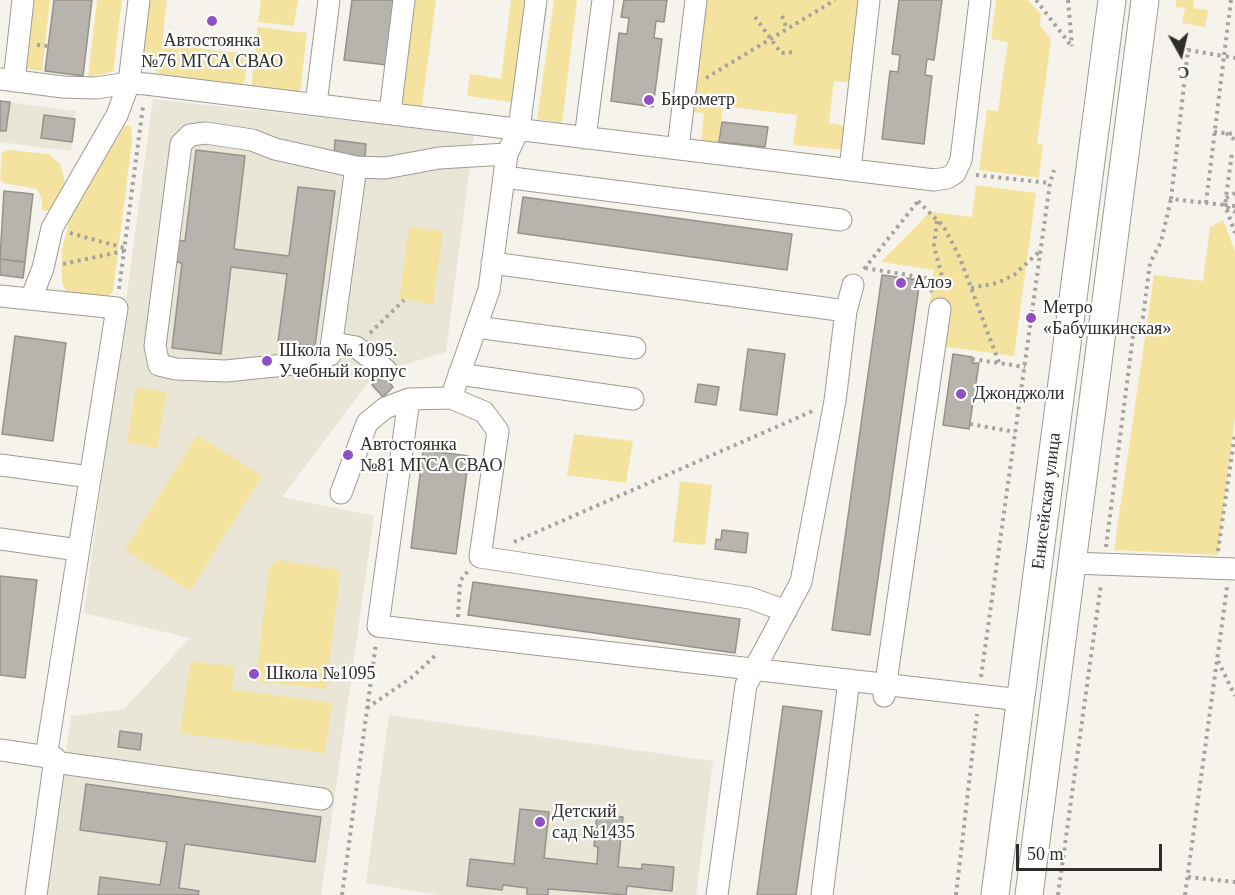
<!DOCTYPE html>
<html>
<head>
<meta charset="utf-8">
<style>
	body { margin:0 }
	#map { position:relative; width:1235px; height:895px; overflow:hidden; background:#f5f3eb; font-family:"Times New Roman",serif }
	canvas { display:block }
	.north { position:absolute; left:1151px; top:24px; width:60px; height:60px; -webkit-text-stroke:4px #fff; paint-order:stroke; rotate:172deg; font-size:16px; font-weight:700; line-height:24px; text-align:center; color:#2d2d2a }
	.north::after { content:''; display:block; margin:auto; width:21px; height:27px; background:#2d2d2a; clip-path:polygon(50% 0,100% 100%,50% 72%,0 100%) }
	.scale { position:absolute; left:1016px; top:844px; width:146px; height:27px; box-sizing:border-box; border:3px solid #2d2d2a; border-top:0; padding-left:8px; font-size:18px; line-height:21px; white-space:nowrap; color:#2d2d2a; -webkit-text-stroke:4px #fff; paint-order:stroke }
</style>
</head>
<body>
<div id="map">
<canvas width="1235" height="895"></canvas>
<div class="north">С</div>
<div class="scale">50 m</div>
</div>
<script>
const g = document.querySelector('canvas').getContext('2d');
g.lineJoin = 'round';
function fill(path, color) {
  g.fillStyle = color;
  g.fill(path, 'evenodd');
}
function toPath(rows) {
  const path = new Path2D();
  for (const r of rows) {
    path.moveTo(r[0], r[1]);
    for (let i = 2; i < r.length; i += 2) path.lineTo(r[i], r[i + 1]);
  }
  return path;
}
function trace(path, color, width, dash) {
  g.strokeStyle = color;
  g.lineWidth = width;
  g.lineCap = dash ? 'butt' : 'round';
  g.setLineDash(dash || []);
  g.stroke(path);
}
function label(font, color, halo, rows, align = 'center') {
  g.font = font + ' "Times New Roman",serif';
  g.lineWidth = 4.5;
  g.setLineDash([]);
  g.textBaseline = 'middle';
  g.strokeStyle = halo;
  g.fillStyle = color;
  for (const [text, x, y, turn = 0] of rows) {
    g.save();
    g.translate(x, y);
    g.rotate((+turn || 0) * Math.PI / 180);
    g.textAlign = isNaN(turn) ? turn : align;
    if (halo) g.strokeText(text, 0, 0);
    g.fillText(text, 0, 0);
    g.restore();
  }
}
const built = toPath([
	[153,99,474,134,446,352,380,372,367,384,282,497,374,516,321,895,45,895,71,716,124,709,190,638,84,613],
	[0,101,76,111,71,151,0,142],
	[389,715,713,761,696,895,438,895,366,883]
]);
const green = toPath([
	[28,0,50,0,42,71,21,68],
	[97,0,122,0,113,72,88,77],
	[146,0,167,0,162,44,248,54,244,86,164,77,153,68,143,54,142,32],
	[261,0,298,0,294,26,258,22],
	[408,0,436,0,421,112,394,109],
	[511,0,531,0,517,103,467,96,470,74,501,79],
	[554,0,577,0,562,123,537,119],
	[701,0,863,0,854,83,834,81,829,123,847,126,844,150,793,145,797,115,723,106,718,145,701,143,704,113,688,111],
	[996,0,1028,0,1041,14,1040,25,1051,40,1037,144,1043,145,1039,178,979,170,987,110,998,111,1008,42,991,39],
	[1176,0,1194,0,1193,8,1208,10,1205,27,1182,23,1185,8,1176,7],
	[258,27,307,33,300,93,251,87],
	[125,125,131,126,132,141,113,291,106,299,68,295,62,283,62,249,71,215],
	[8,150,48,154,60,164,65,183,63,195,50,211,42,210,42,199,37,189,3,183,0,179,2,153],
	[976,185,1036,193,1014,356,925,344,934,270,881,262,930,212,972,217],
	[1223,220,1235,251,1235,417,1218,555,1114,550,1154,275,1203,281,1210,227],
	[409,227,443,231,433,304,399,299],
	[136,387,167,392,157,448,127,443],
	[574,434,633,441,626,483,567,475],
	[197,435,262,476,190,591,125,550],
	[680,481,712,485,705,545,673,542],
	[278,560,335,569,339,574,340,579,326,689,260,682,256,678,269,567],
	[190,661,235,667,232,689,332,703,325,753,180,733]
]);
const building = toPath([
	[54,0,92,0,83,76,45,71,54,0],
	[352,0,395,0,387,65,344,60,352,0],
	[624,0,667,0,664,22,656,21,654,38,662,39,653,107,611,101,619,33,627,34,629,18,621,17,624,0],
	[899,0,942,0,934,60,927,59,925,75,932,76,924,144,882,139,890,71,898,72,900,55,892,54,899,0],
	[0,101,10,102,6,131,0,131,0,101],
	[44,115,75,119,72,142,41,138,44,115],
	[722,122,768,127,765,147,719,142,722,122],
	[335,140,366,144,365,157,334,153,335,140],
	[196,150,245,156,234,249,289,256,298,187,335,191,315,346,278,342,287,274,231,267,221,354,172,348,182,263,168,261,170,239,185,241,196,150],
	[4,191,33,194,25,262,0,259,4,191],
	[523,197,792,234,787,270,518,233,523,197],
	[0,259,25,262,23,278,0,275,0,259],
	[882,275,920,280,870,635,832,630,882,275],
	[15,336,66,343,53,441,2,434,15,336],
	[748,349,785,354,777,415,740,410,748,349],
	[953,354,972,357,972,363,979,363,969,429,943,425,953,354],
	[383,375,393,387,383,397,372,385,383,375],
	[698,384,719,387,716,405,695,402,698,384],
	[423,450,469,456,456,554,411,548,423,450],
	[722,530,748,533,746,553,715,549,716,539,721,540,722,530],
	[0,576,37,580,25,678,0,675,0,576],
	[473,582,740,619,735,653,468,615,473,582],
	[783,706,822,711,796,895,757,895,783,706],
	[120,731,142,734,140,750,118,747,120,731],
	[86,784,321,817,315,862,185,844,179,888,199,891,198,895,98,895,100,877,160,885,167,842,80,830,86,784],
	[520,809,549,812,544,858,597,864,598,847,594,846,597,814,623,817,618,867,642,869,642,864,674,867,672,891,627,886,626,895,548,889,548,895,527,895,527,888,503,885,502,890,467,886,470,859,514,864,520,809]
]);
const path = toPath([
	[1036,0,1072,47],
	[1068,0,1072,46],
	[1231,0,1224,56,1188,50,1171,199,1225,205,1232,152],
	[782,16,787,29],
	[755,17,781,53,796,52],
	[37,45,48,46],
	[706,78,835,0],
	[1214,132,1235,134],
	[1226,133,1235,140],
	[976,175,1050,183],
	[1226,198,1235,193],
	[918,201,944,227,960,258,999,363],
	[1206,203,1224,56,1235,58],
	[1235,206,1225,205,1235,233],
	[1227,207,1235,212],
	[937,221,934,246,944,284],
	[70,233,125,248],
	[63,264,124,251],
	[865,268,926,278,932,292],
	[864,269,919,200],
	[971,288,997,283,1014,275,1040,251],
	[119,289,143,106],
	[370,333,404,300],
	[972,359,1025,367],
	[970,424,1015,432],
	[514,542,815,410],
	[1106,547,1133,336,1143,317,1150,263,1161,242,1171,199],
	[1218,551,1235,433],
	[458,617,460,581,468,571],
	[1218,661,1235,696],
	[981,677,1050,183,1054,170],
	[367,708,411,678,438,653],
	[1188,877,1235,882],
	[342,895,376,643],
	[956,895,977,714],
	[1058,895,1101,584],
	[1185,895,1227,587]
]);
const minor = toPath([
	[536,0,519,129,507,154,489,290,451,398,409,399,378,626,1021,700],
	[0,79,63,87,96,88,129,83,146,84,934,180,947,178,955,173,961,160,980,0],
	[14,81,23,0],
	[316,104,329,0],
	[390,112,404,0],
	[585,138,603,0],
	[678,148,696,0],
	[356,167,330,355,314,362,226,371,176,369,159,365,155,346,181,144,190,135,206,133,252,140,275,149,356,167,385,168,439,158,507,154],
	[850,170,869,0],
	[504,177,841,220],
	[492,263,846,311],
	[0,296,117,308,46,757],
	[31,299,43,268,52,228,117,115,129,83,139,0],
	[476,327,635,348],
	[334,343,356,347,386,370],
	[459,374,633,399],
	[451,398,484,412,498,431,480,557,750,598,786,611],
	[0,465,90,477],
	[341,493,367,423,385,408,409,399],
	[0,539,78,550],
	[1072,563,1235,569],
	[884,696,940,309],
	[0,750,55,758,36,895],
	[54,762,322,799],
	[717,895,746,685,801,582,835,401,846,311,853,285],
	[822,895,849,680]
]);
const major = toPath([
	[995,895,1112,0],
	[1029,895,1145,0]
]);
const markers = [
	[212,21,6,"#914fc4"],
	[649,100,6,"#914fc4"],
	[901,283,6,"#914fc4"],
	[1031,318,6,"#914fc4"],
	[267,361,6,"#914fc4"],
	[961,394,6,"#914fc4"],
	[348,455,6,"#914fc4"],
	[254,674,6,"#914fc4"],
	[540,822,6,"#914fc4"]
];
const poiNames = [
	["Автостоянка",212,41,"center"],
	["№76 МГСА СВАО",212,62,"center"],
	["Бирометр",661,100],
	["Алоэ",913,283],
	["Метро",1043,308],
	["«Бабушкинская»",1043,329],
	["Школа № 1095.",279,351],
	["Учебный корпус",279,372],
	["Джонджоли",973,394],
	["Автостоянка",360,445],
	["№81 МГСА СВАО",360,466],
	["Школа №1095",266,674],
	["Детский",552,812],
	["сад №1435",552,833]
];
const streetNames = [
	["Енисейская улица",1047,501,-83]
];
fill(built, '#eae6d7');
fill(green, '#f4e39f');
fill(building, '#b6b4ad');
trace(building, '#94928b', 1.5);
trace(minor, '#9d9b93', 23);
trace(major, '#9d9b93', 29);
trace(path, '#a5a39d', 4, [3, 4.5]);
trace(minor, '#fff', 21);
trace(major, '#fff', 27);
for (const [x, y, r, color] of markers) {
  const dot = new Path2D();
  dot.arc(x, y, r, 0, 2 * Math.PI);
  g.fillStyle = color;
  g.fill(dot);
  trace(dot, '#fff', 2);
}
label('18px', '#2d2d2a', '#fff', poiNames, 'left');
label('18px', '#2d2d2a', '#fff', streetNames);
</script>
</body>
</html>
